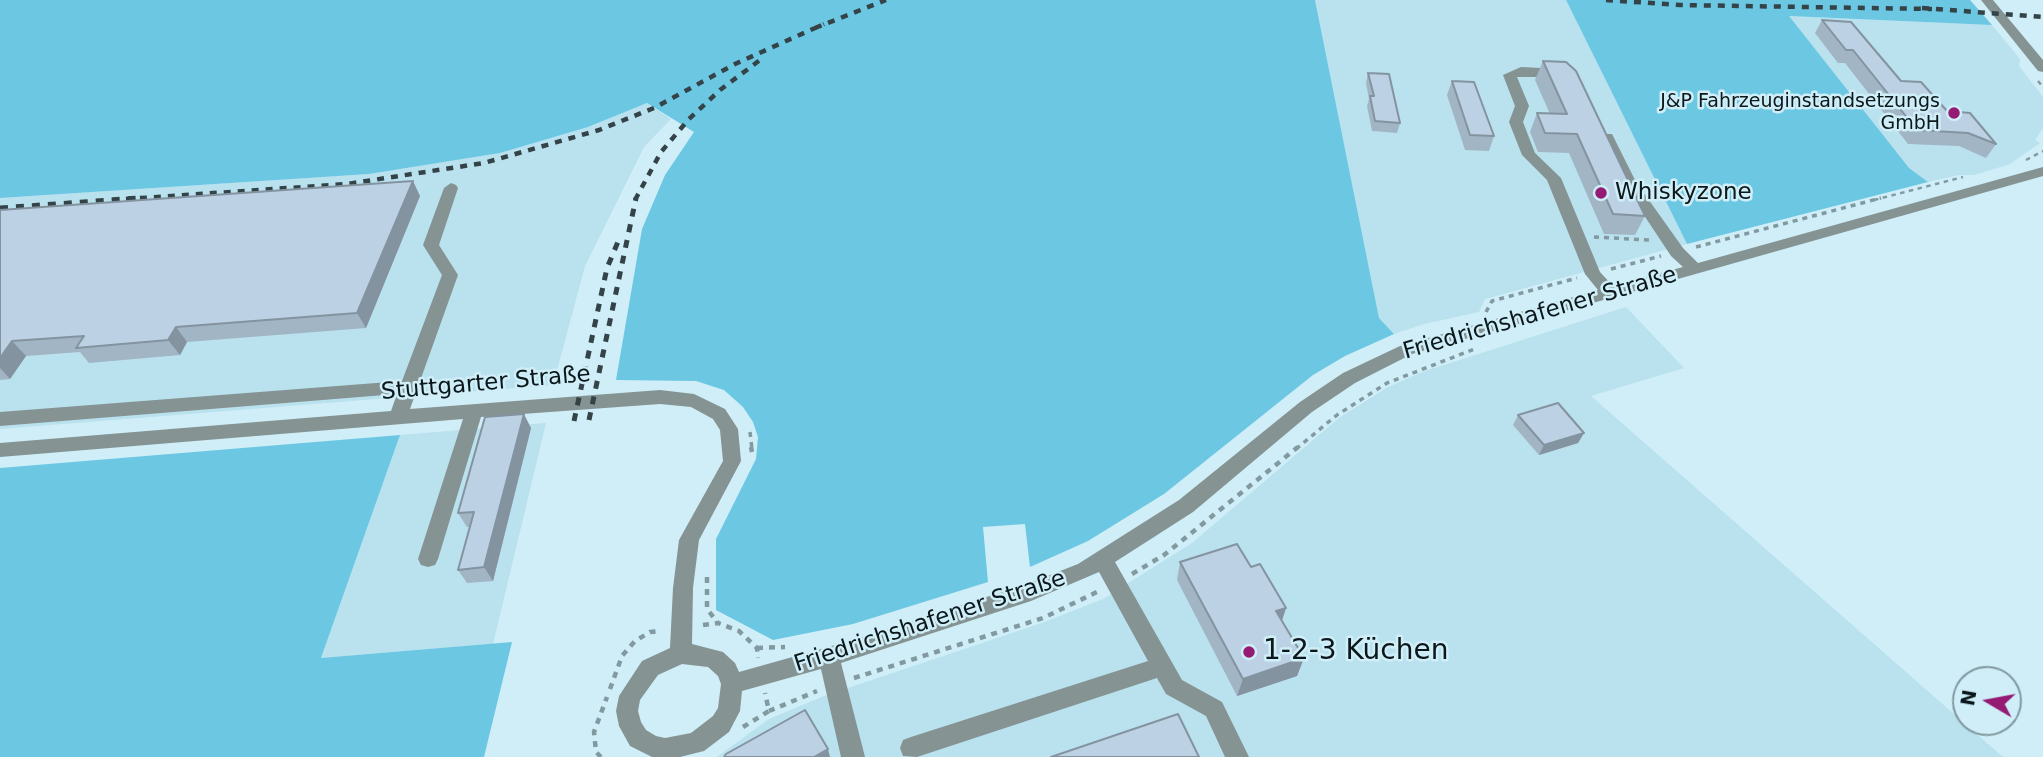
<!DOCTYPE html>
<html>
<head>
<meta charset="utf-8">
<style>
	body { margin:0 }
	#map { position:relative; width:2043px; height:757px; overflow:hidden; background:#cfeef8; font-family:"DejaVu Sans",sans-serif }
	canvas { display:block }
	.north { position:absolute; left:1952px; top:666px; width:70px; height:70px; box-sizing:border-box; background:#cfeef8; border:2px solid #81989f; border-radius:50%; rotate:280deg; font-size:19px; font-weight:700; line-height:28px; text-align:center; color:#0b171a }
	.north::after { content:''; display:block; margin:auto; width:24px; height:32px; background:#951a74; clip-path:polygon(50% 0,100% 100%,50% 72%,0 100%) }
</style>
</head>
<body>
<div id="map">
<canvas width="2043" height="757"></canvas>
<div class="north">N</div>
</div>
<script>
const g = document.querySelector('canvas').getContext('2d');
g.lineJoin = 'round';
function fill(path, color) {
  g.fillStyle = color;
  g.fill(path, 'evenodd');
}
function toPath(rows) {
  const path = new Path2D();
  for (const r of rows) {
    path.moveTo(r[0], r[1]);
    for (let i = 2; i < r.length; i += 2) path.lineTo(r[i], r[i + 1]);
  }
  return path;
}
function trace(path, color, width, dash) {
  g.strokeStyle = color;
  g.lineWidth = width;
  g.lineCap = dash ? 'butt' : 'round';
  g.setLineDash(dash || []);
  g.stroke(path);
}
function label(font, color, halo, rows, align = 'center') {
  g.font = font + ' "DejaVu Sans",sans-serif';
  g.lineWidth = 5;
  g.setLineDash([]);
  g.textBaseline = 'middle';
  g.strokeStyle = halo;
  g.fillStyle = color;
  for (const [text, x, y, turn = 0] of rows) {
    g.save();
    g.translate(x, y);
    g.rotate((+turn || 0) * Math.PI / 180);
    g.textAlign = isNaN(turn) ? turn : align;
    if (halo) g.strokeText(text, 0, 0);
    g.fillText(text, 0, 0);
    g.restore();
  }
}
const built = toPath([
	[1315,0,1566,0,1687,244,1485,299,1479,312,1424,324,1394,334,1379,318],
	[1788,16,1992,25,2020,59,2019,66,2043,97,2043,128,2035,140,2040,143,2010,164,1974,175,1959,175,1928,182,1909,169],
	[647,103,671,119,644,147,585,266,553,385,0,429,0,198,369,174,500,153,588,127],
	[1626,307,1684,368,1591,396,2003,757,717,757,769,719,824,696,1042,623,1103,599,1192,543,1339,418,1388,387,1425,371],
	[546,423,493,644,321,658,400,435]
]);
const green = toPath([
	[0,0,1315,0,1379,318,1394,334,1345,356,1313,375,1164,494,1088,541,1030,567,1025,524,983,527,988,582,853,624,773,640,716,610,716,539,756,459,758,437,753,422,743,407,724,390,696,381,616,380,642,229,665,175,694,132,647,103,588,127,500,153,369,174,0,198],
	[1566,0,1970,0,1992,25,1789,16,1909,168,1928,182,1687,244],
	[400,435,321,658,512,642,484,757,0,757,0,468]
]);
const pathFar2 = toPath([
	[2038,81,2043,87],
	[2026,160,2043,151],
	[1874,200,1963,177]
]);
const pathFar1 = toPath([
	[1594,237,1649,240],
	[1696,247,1881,198],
	[1611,269,1661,256],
	[1486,312,1492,301,1577,278],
	[750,432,752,449],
	[1296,449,1337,415,1387,383,1477,348]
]);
const path = toPath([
	[751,447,752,452],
	[1132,574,1164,555,1298,447],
	[707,577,707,609,718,623],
	[703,625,718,623,739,631,757,648,758,658],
	[757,648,785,647],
	[854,678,1043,618,1101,590],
	[610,689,622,656,635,641,650,632,660,631],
	[769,711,817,691],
	[743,727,769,711,765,693],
	[601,757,596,752,594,732,607,697]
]);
const minor = toPath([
	[1981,0,1993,0,2043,60,2043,72,2038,71,1981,0],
	[1521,67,1561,69,1568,73,1561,77,1517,77,1529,106,1523,122,1535,153,1561,178,1600,272,1613,286,1683,267,1671,256,1622,182,1600,137,1602,134,1612,134,1636,182,1683,248,1698,263,2043,167,2043,176,1412,354,1355,383,1312,412,1193,512,1115,562,1182,680,1222,702,1249,757,1225,757,1206,716,1166,694,1157,678,917,757,903,756,900,748,903,740,911,737,1148,661,1099,572,1031,601,841,663,865,757,841,757,821,669,742,691,740,711,729,732,704,751,680,757,652,757,630,746,619,726,616,711,619,696,642,661,670,648,673,588,679,540,723,461,720,430,713,419,691,407,660,404,481,417,438,559,435,565,428,567,421,565,418,559,463,419,0,457,0,443,391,411,397,394,0,426,0,412,402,381,442,275,423,245,444,188,451,183,456,185,458,188,439,245,458,275,410,409,660,390,694,394,725,409,738,429,741,461,699,540,693,588,692,644,723,652,735,663,739,672,853,640,1027,584,1078,564,1179,500,1300,402,1343,373,1400,346,1598,290,1585,274,1547,180,1522,155,1509,122,1515,106,1503,75,1521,67],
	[682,664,708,667,718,676,721,684,718,708,713,716,691,733,665,738,656,736,646,730,641,722,638,711,640,700,658,675,682,664]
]);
const railFar1 = toPath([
	[1606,0,1680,5,1932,9],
	[1922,8,2043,17],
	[815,28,886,0],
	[112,200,347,184,484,163,599,130,654,108,735,64,824,24],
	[635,200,661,152,689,119,720,90,760,60]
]);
const rail = toPath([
	[0,208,138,198],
	[589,420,636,198],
	[574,421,607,268,620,237]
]);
const wall = toPath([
	[1822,20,1901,81,1996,144,1986,158,1959,146,1908,144,1845,63,1838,63,1815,33],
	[1543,61,1645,216,1635,235,1604,234,1569,153,1538,152,1530,132,1537,113,1550,114,1535,80],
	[1368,73,1400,123,1397,133,1372,131,1367,106,1369,99,1366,83],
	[1452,81,1494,136,1489,151,1465,150,1447,95],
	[420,196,366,328,187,342,180,355,89,363,80,352,26,356,10,379,0,380,0,210],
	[1518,415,1584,433,1578,443,1539,455,1513,425],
	[531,428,493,581,467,583,458,570,470,527,467,527,458,513],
	[1180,562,1251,567,1286,608,1282,621,1304,658,1297,676,1237,696,1177,580]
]);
const shadedWall = toPath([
	[413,181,420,196,366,328,357,313],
	[176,327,187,342,180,355,168,340],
	[12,341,26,356,10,379,0,368,0,358],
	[524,414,531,428,493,581,484,567],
	[1584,433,1578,443,1539,455,1544,445],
	[1286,608,1280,626,1276,611],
	[1304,658,1297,676,1237,696,1243,679],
	[828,749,830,757,814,757]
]);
const building = toPath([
	[1822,20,1851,22,1901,81,1921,82,1947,111,1970,113,1996,144,1968,133,1917,130,1853,50,1846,50,1822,20],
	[1543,61,1566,62,1576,71,1645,216,1613,214,1577,134,1545,133,1537,113,1567,114,1543,61],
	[1368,73,1389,74,1400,123,1375,121,1370,96,1374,96,1368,73],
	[1452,81,1474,82,1494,136,1470,135,1452,81],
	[413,181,357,313,176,327,168,340,76,348,84,336,12,341,0,358,0,210,413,181],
	[1558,403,1584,433,1544,445,1518,415,1558,403],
	[524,414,484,567,458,570,474,512,458,513,485,417,524,414],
	[1237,544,1251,567,1260,564,1286,608,1276,611,1304,658,1243,679,1180,562,1237,544],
	[805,710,828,749,814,757,724,757,726,754,805,710],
	[1178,714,1199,757,1051,757,1178,714]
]);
const markers = [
	[1954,113,7,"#951a74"],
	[1601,193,7,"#951a74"],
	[1249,652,7,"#951a74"]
];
const farPoinames = [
	["J&P Fahrzeuginstandsetzungs",1940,102],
	["GmbH",1940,124]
];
const poiNames = [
	["Whiskyzone",1615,193]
];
const streetNames = [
	["Friedrichshafener Straße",1540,314,-16],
	["Stuttgarter Straße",486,384,-5],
	["Friedrichshafener Straße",930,622,-18]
];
const nearPoinames = [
	["1-2-3 Küchen",1263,652]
];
fill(built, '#b9e1ee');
fill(green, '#6cc7e3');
trace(pathFar2, '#8299a0', 2.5, [4.5, 4.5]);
trace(pathFar1, '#8299a0', 3.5, [5, 5]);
trace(path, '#8299a0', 4.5, [6, 6]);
fill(minor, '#859393');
trace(railFar1, '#344348', 4.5, [7, 7]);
trace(rail, '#344348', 5, [8, 8]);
fill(wall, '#a2b5c4');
fill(shadedWall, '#8493a0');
fill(building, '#bcd2e4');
trace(building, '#8493a0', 2);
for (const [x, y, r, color] of markers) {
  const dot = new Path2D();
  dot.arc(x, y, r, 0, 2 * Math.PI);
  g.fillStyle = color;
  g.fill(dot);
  trace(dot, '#cfeef8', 2.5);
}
label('19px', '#0b171a', '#cfeef8', farPoinames, 'right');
label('23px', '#0b171a', '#cfeef8', poiNames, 'left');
label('23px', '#0b171a', '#cfeef8', streetNames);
label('28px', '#0b171a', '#cfeef8', nearPoinames, 'left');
</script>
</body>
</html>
